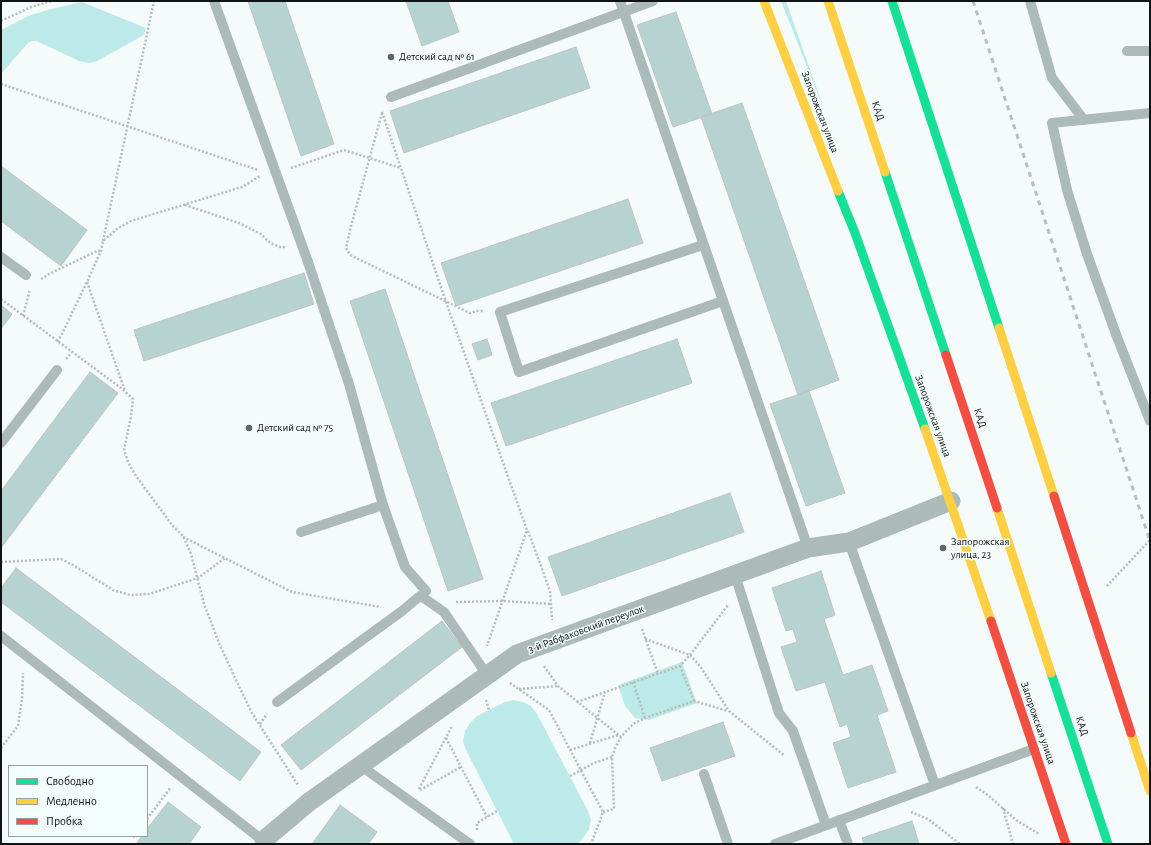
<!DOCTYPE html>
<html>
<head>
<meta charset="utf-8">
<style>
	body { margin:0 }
	#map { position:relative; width:1151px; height:845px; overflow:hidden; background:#f5fbfa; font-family:"Alegreya Sans",sans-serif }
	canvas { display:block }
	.frame { position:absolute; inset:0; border:2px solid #101313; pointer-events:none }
	.legend { position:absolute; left:8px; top:765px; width:140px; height:72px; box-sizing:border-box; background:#f3fdfc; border:1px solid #989f9f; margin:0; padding:5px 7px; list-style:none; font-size:12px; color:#101313 }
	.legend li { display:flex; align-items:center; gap:8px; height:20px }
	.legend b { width:20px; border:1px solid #989f9f }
</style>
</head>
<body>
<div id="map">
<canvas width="1151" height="845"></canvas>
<div class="frame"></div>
<ul class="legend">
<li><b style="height:5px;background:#16e098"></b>Свободно</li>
<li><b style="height:5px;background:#ffcf43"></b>Медленно</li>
<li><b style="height:5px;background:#f24e42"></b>Пробка</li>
</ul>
</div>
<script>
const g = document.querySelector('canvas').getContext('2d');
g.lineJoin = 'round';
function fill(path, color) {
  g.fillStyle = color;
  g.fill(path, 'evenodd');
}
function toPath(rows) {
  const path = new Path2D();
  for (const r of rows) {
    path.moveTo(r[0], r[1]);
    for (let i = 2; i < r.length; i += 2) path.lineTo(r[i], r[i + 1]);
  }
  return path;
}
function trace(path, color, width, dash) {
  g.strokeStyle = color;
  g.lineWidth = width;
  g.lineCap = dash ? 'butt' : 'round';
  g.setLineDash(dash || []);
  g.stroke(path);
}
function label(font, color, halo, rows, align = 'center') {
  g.font = font + ' "Alegreya Sans",sans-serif';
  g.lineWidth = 3;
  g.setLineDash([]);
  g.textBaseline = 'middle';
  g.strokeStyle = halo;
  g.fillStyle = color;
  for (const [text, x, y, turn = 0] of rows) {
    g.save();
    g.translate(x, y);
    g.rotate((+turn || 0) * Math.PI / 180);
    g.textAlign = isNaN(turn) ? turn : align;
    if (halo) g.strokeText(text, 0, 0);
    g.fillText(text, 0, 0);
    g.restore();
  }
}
const green = toPath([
	[781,1,786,1,825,112],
	[82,2,146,28,144,35,97,61,89,63,79,61,37,41,32,41,28,43,1,74,1,30,28,16,47,10],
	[682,662,697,703,649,720,635,718,625,706,618,685],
	[513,700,523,702,531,706,537,714,588,811,591,820,589,830,578,844,514,844,466,750,463,741,465,731,470,723,477,716,505,702]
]);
const building = toPath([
	[248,1,285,1,334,144,301,156,248,1],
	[406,1,448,1,459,32,422,46,406,1],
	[676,12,712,114,673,127,637,25,676,12],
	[576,47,590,88,404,153,390,111,576,47],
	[742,103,839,380,798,395,701,117,742,103],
	[1,166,87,230,61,266,1,221,1,166],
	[628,199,643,243,456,306,441,263,628,199],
	[304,273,314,304,144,361,134,330,304,273],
	[385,289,483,579,448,591,350,301,385,289],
	[1,305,12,314,1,329,1,305],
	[487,339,492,355,478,360,472,344,487,339],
	[677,339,692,383,506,446,491,403,677,339],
	[90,372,118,393,1,548,1,491,90,372],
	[809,391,845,493,806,506,770,404,809,391],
	[730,493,744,532,562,596,548,557,730,493],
	[16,568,261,752,240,781,1,602,1,588,16,568],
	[821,571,835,615,824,619,843,675,872,665,888,711,877,715,896,772,848,788,833,743,851,737,847,724,840,727,825,682,796,691,781,647,797,642,793,629,786,631,772,588,821,571],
	[442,621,462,647,301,770,281,745,442,621],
	[723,722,735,756,662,781,650,748,723,722],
	[168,802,201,827,189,844,136,844,142,836,147,836,147,829,168,802],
	[340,805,377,832,369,843,370,844,312,844,340,805],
	[912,821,919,844,864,844,862,838,912,821]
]);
const path = toPath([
	[1,21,31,7,51,1],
	[1,84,258,170],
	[382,112,446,302,527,530,487,646],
	[382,113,351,226,346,248,350,255,470,313,476,311,484,311],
	[291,168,344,150,401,168],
	[185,205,239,223,261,234,270,243,280,247,286,247],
	[103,241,154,1],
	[41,279,49,274,97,251,101,251],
	[87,282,125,391],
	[1,299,121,388,133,399,131,416,124,450,128,462,136,476,172,525,183,536,191,554,204,604,219,643,235,678,252,713,298,785],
	[23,316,30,289],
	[58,342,87,282,101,251,103,241,118,228,131,221,242,187,260,176],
	[66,359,72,352],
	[528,531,550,591,552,620],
	[183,537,292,592,381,607],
	[1,562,61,559,73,565,113,590,130,595,149,594,198,578,225,558],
	[1107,586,1150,540],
	[456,602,503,601,551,604],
	[642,629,658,674],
	[645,639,690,655,700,666,729,711,785,756],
	[544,666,558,686,621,737],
	[680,666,694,701],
	[633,682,645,718],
	[510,683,549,710,603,812,591,844],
	[519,689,558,686],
	[486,700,489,710],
	[577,702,680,666,690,655,728,605],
	[260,724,267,714],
	[446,738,487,817],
	[590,743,605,692],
	[1,748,18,726,22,699,23,673],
	[570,750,618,735],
	[570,776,594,763,612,757],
	[976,787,989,796,1016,820,1039,834],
	[419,789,452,726],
	[420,790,461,767],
	[1003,808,1013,844],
	[603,812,614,809,612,757,615,748,621,737,633,724,645,718,694,701,728,711],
	[911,812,928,819,960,844],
	[147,819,171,787],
	[477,830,477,823,497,811],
	[133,837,134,836]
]);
const lane = toPath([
	[214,1,308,262,349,384,383,505,405,567,426,591,402,611,277,702],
	[620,1,808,548],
	[1030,1,1052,78,1084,120],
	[1127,51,1150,51],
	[391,97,653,1],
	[1150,113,1052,123,1067,190,1087,254,1117,337,1150,421],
	[703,245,500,312,519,372,723,301],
	[1,257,26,275],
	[1,443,57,370],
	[301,532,383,505],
	[849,542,935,785],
	[735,575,779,713,793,731,826,825],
	[421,596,444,612,487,675],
	[1,636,266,843],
	[361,766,470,844],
	[704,774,728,844],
	[839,820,848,844],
	[775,844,1034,749]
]);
const street = toPath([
	[264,840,309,802,517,654,808,548,849,542,951,501]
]);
const fast = toPath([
	[885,172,946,355],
	[838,191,855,233,925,429],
	[1051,673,1108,844]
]);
const slow = toPath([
	[764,1,838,191],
	[828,1,885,172],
	[925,429,991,621],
	[997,508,1051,673]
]);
const jam = toPath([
	[946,355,997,508],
	[991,621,1066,844]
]);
const rail = toPath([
	[973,1,1150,541]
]);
const fastBridge = toPath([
	[892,1,999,328]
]);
const slowBridge = toPath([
	[999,328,1054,496],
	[1131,733,1150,791]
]);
const jamBridge = toPath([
	[1054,496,1131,733]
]);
const markers = [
	[391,57,4,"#606464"],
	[249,428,4,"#606464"],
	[943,548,4,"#606464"]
];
const poiNames = [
	["Детский сад № 61",399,57],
	["Детский сад № 75",257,428],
	["Запорожская",951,542],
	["улица, 23",951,555]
];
const streetNames = [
	["КАД",878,111,71],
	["Запорожская улица",820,112,69],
	["Запорожская улица",933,416,70],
	["КАД",980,418,72],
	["3-й Рабфаковский переулок",586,629,-20],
	["Запорожская улица",1038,723,71],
	["КАД",1082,726,72]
];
fill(green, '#bceae8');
fill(building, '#b6d3d2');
trace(building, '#bfc3c3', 1);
trace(path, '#b4bdbd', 2.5, [2, 2]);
trace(lane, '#adbaba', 10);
trace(street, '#adbaba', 19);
trace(fast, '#16e098', 9);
trace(slow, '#ffcf43', 9);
trace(jam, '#f24e42', 9);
trace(rail, '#b6c0bf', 3, [5, 5]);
trace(fastBridge, '#16e098', 9);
trace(slowBridge, '#ffcf43', 9);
trace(jamBridge, '#f24e42', 9);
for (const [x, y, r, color] of markers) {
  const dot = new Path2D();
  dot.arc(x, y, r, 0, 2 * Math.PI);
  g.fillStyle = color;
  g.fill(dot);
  trace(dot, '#f3fdfc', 1.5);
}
label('11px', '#101313', '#f3fdfc', poiNames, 'left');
label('11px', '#101313', '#f3fdfc', streetNames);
</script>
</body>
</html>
